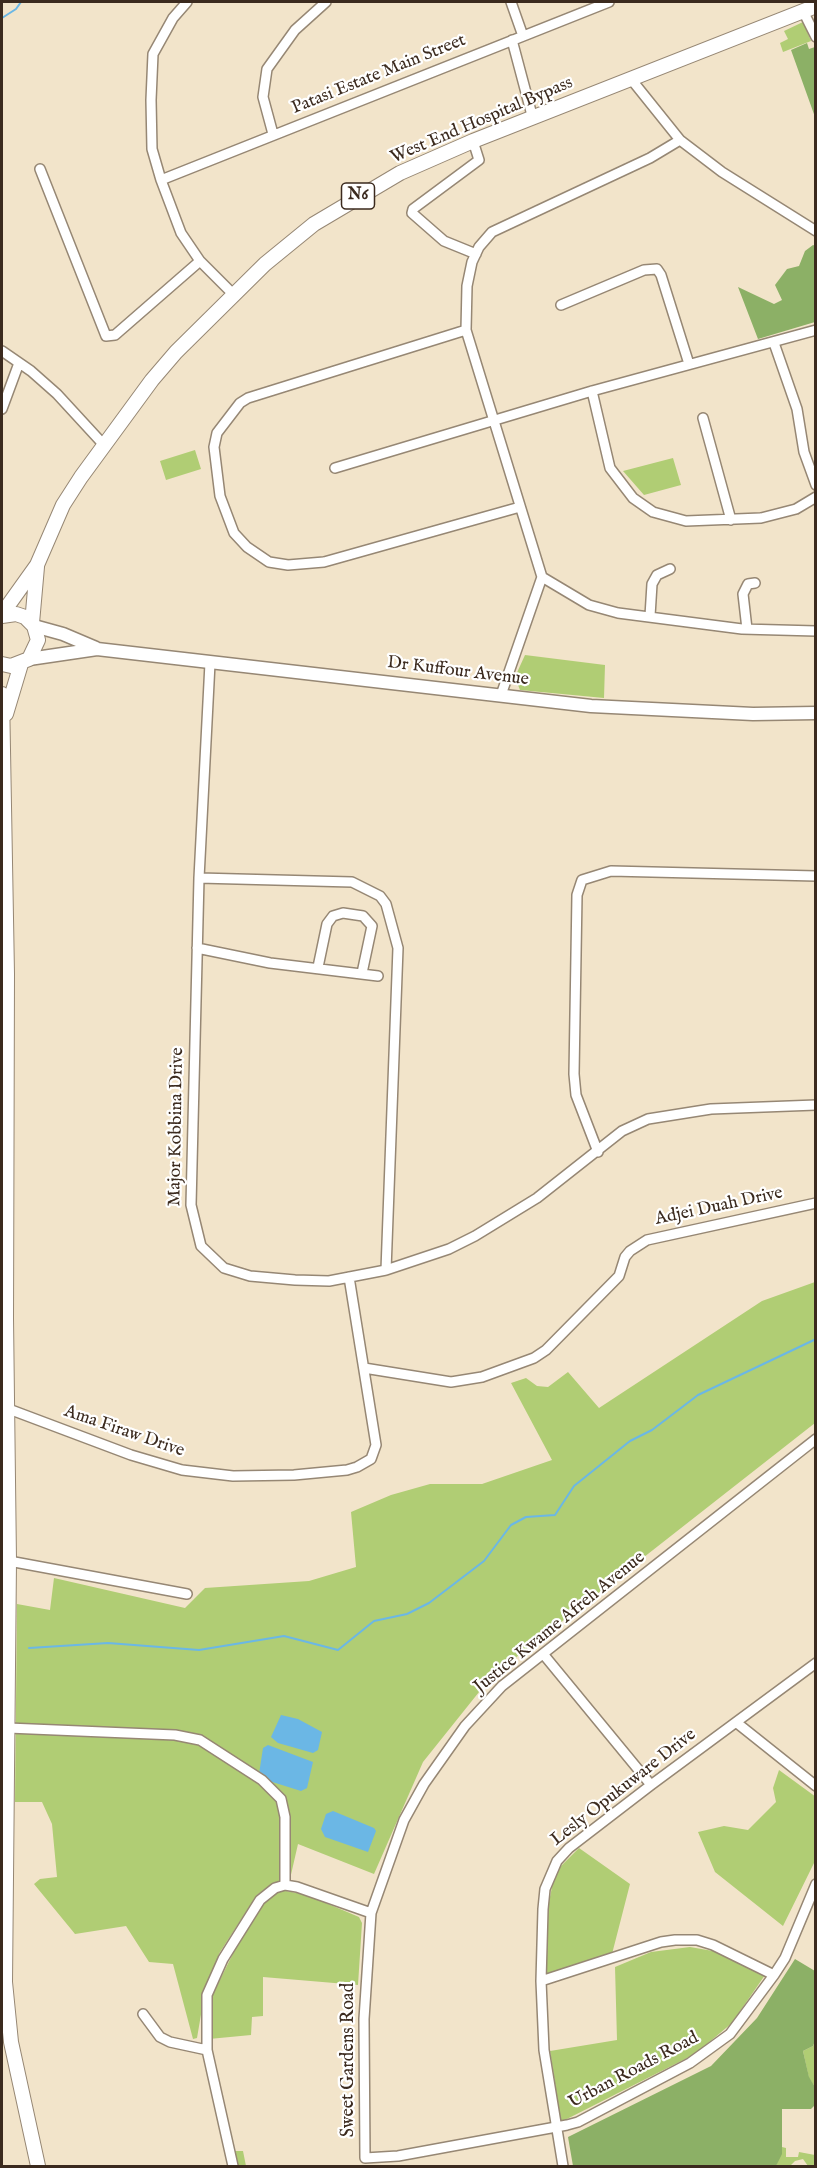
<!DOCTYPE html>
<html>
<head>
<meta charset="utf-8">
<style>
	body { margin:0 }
	#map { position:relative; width:817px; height:2168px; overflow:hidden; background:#f2e4ca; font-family:"IM FELL English",serif }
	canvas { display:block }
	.frame { position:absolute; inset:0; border:3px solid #3b2a1e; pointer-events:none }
</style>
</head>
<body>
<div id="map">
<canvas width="817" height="2168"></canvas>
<div class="frame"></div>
</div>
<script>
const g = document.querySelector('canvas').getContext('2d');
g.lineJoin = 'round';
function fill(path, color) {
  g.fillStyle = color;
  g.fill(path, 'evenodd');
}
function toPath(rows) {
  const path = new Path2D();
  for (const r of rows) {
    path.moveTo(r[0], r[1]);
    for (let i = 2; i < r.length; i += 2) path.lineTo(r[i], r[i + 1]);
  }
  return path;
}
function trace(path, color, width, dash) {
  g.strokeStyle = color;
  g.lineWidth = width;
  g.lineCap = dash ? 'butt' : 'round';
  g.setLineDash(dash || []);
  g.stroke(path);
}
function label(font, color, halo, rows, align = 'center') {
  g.font = font + ' "IM FELL English",serif';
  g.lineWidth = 4.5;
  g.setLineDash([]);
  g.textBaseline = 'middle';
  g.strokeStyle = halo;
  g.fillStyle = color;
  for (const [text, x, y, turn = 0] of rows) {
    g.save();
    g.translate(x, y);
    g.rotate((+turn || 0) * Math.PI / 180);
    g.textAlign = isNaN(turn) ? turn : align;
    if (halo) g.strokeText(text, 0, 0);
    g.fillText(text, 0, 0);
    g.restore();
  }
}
const green = toPath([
	[803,22,811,41,783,52,780,43,788,39,784,31],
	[195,450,201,469,166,480,160,461],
	[673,458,681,485,644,495,623,471],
	[525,655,605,665,604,698,520,690,515,677],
	[815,1282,815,1423,491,1677,423,1762,374,1874,298,1844,290,1879,273,1883,257,1895,220,1952,206,1985,197,2038,193,2039,173,1964,149,1962,126,1926,75,1934,34,1884,40,1879,57,1877,52,1824,42,1802,15,1802,17,1604,50,1610,54,1578,185,1608,205,1588,309,1581,356,1567,351,1512,391,1495,430,1484,482,1484,552,1460,511,1383,526,1378,537,1386,548,1387,568,1372,599,1408,762,1301],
	[779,1770,816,1797,815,1861,783,1926,715,1872,698,1832,724,1826,748,1830,776,1802,773,1788],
	[579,1848,630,1884,612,1954,546,1976,548,1907,555,1872],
	[281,1890,307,1895,359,1917,362,1923,358,1985,263,1977,263,2016,252,2017,251,2035,209,2039,210,2000,256,1907,263,1898],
	[690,1947,713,1951,765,1975,732,2023,695,2054,561,2122,550,2051,617,2040,615,1967,651,1952],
	[815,2041,815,2087,809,2078,803,2051,813,2046],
	[782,2147,786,2148,786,2157,798,2157,799,2152,815,2155,815,2166,808,2166,803,2159,795,2161,790,2166,776,2166],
	[229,2151,243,2151,246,2166,229,2166,225,2153]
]);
const forest = toPath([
	[807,43,809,49,815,47,815,117,791,50],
	[813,245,816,246,815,322,758,339,738,287,774,304,782,300,775,285,787,269,799,266,805,251],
	[795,1959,815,1971,815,2041,813,2046,803,2051,809,2077,815,2087,815,2105,811,2109,782,2109,782,2154,776,2166,573,2166,568,2137,711,2066,757,2018]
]);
const water = toPath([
	[281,1715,298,1719,322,1732,318,1750,313,1753,278,1743,271,1737],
	[268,1745,313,1762,307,1788,301,1791,266,1780,259,1774,263,1748],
	[333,1811,374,1828,376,1831,368,1852,325,1837,321,1829,326,1814]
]);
const stream = toPath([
	[2,18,16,9,21,2],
	[29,1648,108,1643,199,1650,284,1636,338,1650,374,1621,407,1614,429,1603,484,1561,511,1525,526,1517,555,1515,574,1486,630,1441,652,1430,698,1395,816,1339]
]);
const minor = toPath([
	[187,2,173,18,153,54,151,100,152,149,161,180,181,233,200,261,234,295],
	[511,2,523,36],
	[803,11,816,37],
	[512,40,533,119],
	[631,79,680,140,722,172,816,231],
	[273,134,263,97,267,69,295,30,326,2],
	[680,140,650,158,492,232,479,247,472,262,467,286,466,330,542,577,589,605,618,613,742,629,816,631],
	[473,141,479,160,413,209,412,213,444,241,476,254],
	[40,169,106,336,115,335,200,261],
	[161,180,609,2],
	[561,305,644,270,657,269,661,275,689,364],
	[466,330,248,398,240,403,217,433,214,447,220,496,234,533,247,547,269,562,288,565,324,562,520,507],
	[774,343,797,409,804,452,816,485],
	[2,351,31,371,57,394,103,444],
	[592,391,610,468,633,498,653,512,686,521,761,518,796,509,816,497],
	[2,409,19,363],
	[703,418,731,520],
	[335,468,592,391,816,330],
	[650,616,652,584,657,575,670,569],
	[747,629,743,594,748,584,755,583],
	[210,663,199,878,191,1205,201,1246,224,1268,250,1276,295,1280,329,1281,386,1270,449,1249,475,1236,537,1198,622,1131,648,1119,711,1109,816,1105],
	[501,695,542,577],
	[199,878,352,882,380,896,386,904,398,948,386,1270],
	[197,948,270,963,378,976],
	[318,967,327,924,333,916,343,913,363,916,372,926,362,973],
	[598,1152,576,1095,574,1074,577,895,582,880,611,871,816,876],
	[364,1368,451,1382,482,1377,534,1358,546,1350,619,1276,625,1257,630,1251,647,1240,816,1203],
	[6,1408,131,1455,182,1470,233,1476,294,1475,347,1470,357,1467,371,1459,376,1445,349,1277],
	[816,1439,502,1686,465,1726,424,1784,404,1820,371,1913,364,2019,365,2158,398,2156,567,2125,578,2122,690,2063,730,2034,774,1975,785,1958,816,1884],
	[9,1561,187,1594],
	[544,1655,651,1785],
	[737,1723,816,1786],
	[8,1728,175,1735,200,1740,262,1780,281,1799,285,1817,285,1885],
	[541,1981,661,1942,675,1940,697,1940,713,1945,774,1975],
	[143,2014,160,2037,170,2042,207,2050],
	[233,2166,207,2050,207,1995,223,1959,260,1900,275,1888,285,1885,297,1887,371,1913],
	[563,2166,544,2050,541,1981,543,1909,545,1889,557,1861,569,1848,651,1785,816,1663]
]);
const major = toPath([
	[34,626,63,634,96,648],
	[29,659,97,649,591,706,753,714,816,713]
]);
const highway = toPath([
	[2,614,37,565,63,505,81,477,152,380,176,352,265,264,314,224,400,173,473,141,816,6],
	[2,616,16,614,25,617,34,626,38,640,29,659,11,666,2,664],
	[32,623,37,567],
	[2,694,7,974,6,1318,9,1561,5,1982,11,2042,38,2166],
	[6,714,21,664]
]);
const shields = [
	[358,196,33]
];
const shieldNames = [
	["N6",358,196]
];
const streetNames = [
	["Patasi Estate Main Street",379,75,-22],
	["West End Hospital Bypass",482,121,-23],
	["Dr Kuffour Avenue",458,672,7],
	["Major Kobbina Drive",177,1127,-89],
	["Adjei Duah Drive",719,1207,-12],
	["Ama Firaw Drive",124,1432,19],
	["Justice Kwame Afreh Avenue",560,1623,-39],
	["Lesly Opukuware Drive",624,1788,-38],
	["Sweet Gardens Road",349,2060,-90],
	["Urban Roads Road",634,2071,-28]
];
fill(green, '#b0cd74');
fill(forest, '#8cb066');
fill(water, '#6bb7e5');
trace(stream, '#6bb7e5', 2);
trace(minor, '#968774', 12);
trace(major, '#968774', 15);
trace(highway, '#968774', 16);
trace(minor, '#fff', 9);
trace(major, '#fff', 12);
trace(highway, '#fff', 14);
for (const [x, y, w] of shields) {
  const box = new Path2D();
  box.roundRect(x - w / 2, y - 13, w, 26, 4.5);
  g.fillStyle = '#fff';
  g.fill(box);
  trace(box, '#3b2a1e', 1.5);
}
label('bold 16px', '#3b2a1e', null, shieldNames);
label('18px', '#3b2a1e', '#fff', streetNames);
</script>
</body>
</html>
